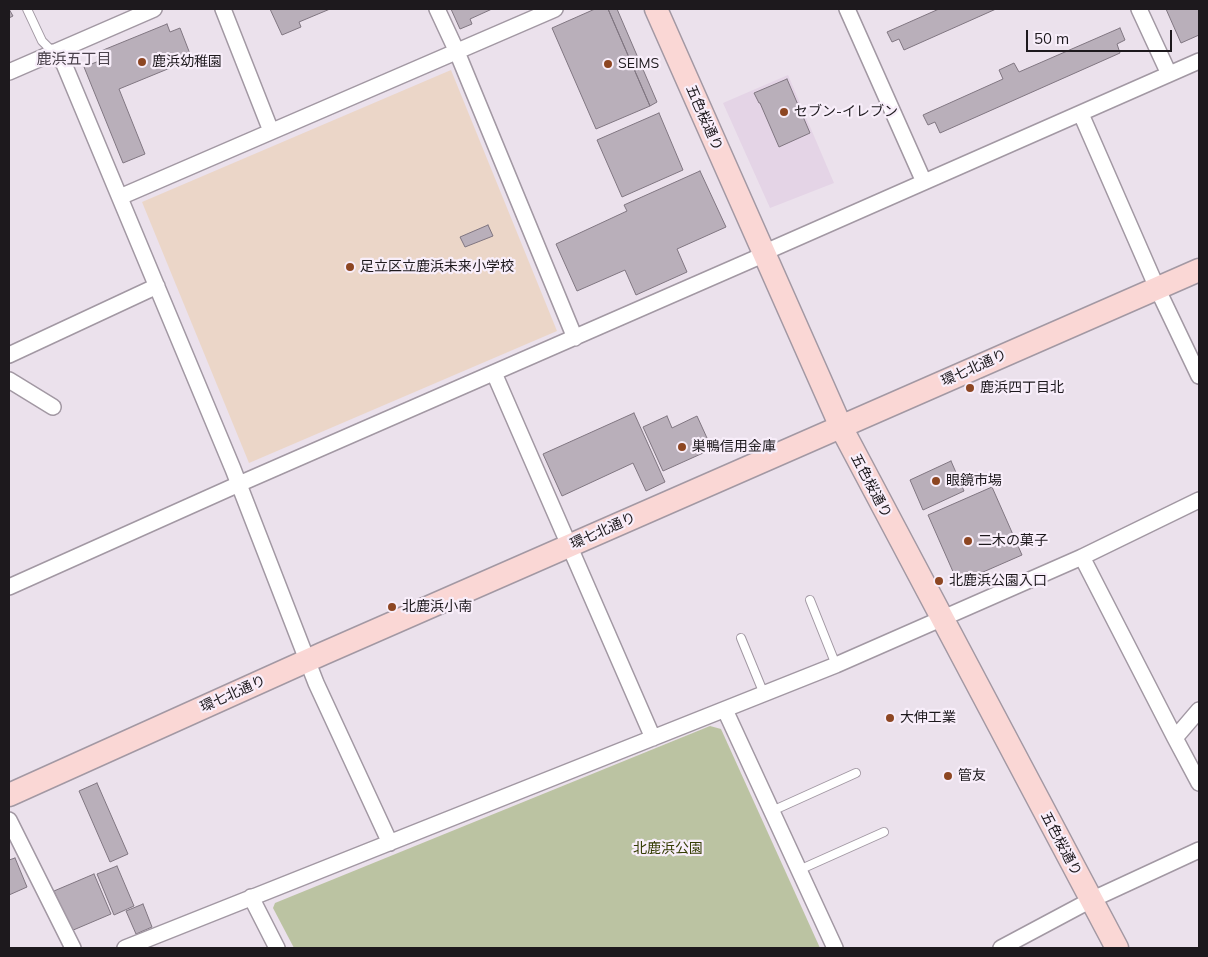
<!DOCTYPE html>
<html>
<head>
<meta charset="utf-8">
<style>
	body { margin:0 }
	#map { position:relative; width:1208px; height:957px; overflow:hidden; background:#ebe1ec; font-family:Mulish,sans-serif }
	canvas { display:block }
	.frame { position:absolute; inset:0; border:10px solid #1d191d; pointer-events:none }
	.scale { position:absolute; left:1026px; top:30px; width:146px; height:22px; box-sizing:border-box; border:2px solid #1d191d; border-top:0; padding-left:6px; font-size:15px; line-height:18px; white-space:nowrap; color:#1d191d; -webkit-text-stroke:4px #f8eefa; paint-order:stroke }
</style>
</head>
<body>
<div id="map">
<canvas width="1208" height="957"></canvas>
<div class="frame"></div>
<div class="scale">50 m</div>
</div>
<script>
const g = document.querySelector('canvas').getContext('2d');
g.lineJoin = 'round';
function fill(path, color) {
  g.fillStyle = color;
  g.fill(path, 'evenodd');
}
function toPath(rows) {
  const path = new Path2D();
  for (const r of rows) {
    path.moveTo(r[0], r[1]);
    for (let i = 2; i < r.length; i += 2) path.lineTo(r[i], r[i + 1]);
  }
  return path;
}
function trace(path, color, width, dash) {
  g.strokeStyle = color;
  g.lineWidth = width;
  g.lineCap = dash ? 'butt' : 'round';
  g.setLineDash(dash || []);
  g.stroke(path);
}
function label(font, color, halo, rows, align = 'center') {
  g.font = font + ' Mulish,"Noto Sans JP",sans-serif';
  g.lineWidth = 4.5;
  g.setLineDash([]);
  g.textBaseline = 'middle';
  g.strokeStyle = halo;
  g.fillStyle = color;
  for (const [text, x, y, turn = 0] of rows) {
    g.save();
    g.translate(x, y);
    g.rotate((+turn || 0) * Math.PI / 180);
    g.textAlign = isNaN(turn) ? turn : align;
    if (halo) g.strokeText(text, 0, 0);
    g.fillText(text, 0, 0);
    g.restore();
  }
}
const built = toPath([
	[788,75,834,183,770,208,723,103]
]);
const education = toPath([
	[451,70,557,331,249,463,142,202]
]);
const green = toPath([
	[710,726,721,729,820,948,294,948,273,908,275,903]
]);
const building = toPath([
	[9,9,13,16,9,18,9,9],
	[270,9,330,9,299,22,301,27,282,35,270,9],
	[451,9,492,9,470,19,472,24,460,29,451,9],
	[595,9,608,9,650,106,596,129,552,28,595,9],
	[608,9,617,9,657,102,650,106,608,9],
	[939,9,996,9,904,50,899,39,892,42,887,32,939,9],
	[1166,9,1199,9,1199,35,1181,43,1166,9],
	[167,24,170,32,180,28,192,59,119,89,145,154,123,163,84,67,99,61,96,53,167,24],
	[1120,28,1125,40,1117,44,1120,53,940,133,935,122,928,125,923,115,1003,79,999,70,1014,63,1019,72,1120,28],
	[787,79,810,133,779,147,760,103,759,103,754,93,787,79],
	[659,113,683,170,622,197,597,140,659,113],
	[700,171,726,227,677,249,687,272,636,295,625,270,577,291,556,244,627,211,624,205,700,171],
	[488,225,493,236,465,247,460,237,488,225],
	[634,413,665,482,646,491,633,463,562,496,543,454,634,413],
	[667,416,672,428,697,416,712,449,663,471,643,427,667,416],
	[951,461,964,491,923,510,910,480,951,461],
	[992,487,1022,555,958,583,928,515,992,487],
	[97,783,128,854,110,862,79,791,97,783],
	[15,858,27,887,9,895,9,860,15,858],
	[117,866,134,906,114,915,97,874,117,866],
	[94,874,111,914,71,931,54,891,94,874],
	[143,904,152,927,136,934,126,911,143,904]
]);
const lane = toPath([
	[27,9,42,41,53,52],
	[810,600,836,665],
	[741,638,764,694],
	[772,811,856,773],
	[799,870,884,832]
]);
const street = toPath([
	[223,9,271,131],
	[437,9,457,52,575,338],
	[847,9,924,182],
	[1139,9,1169,74],
	[53,52,64,64,233,469,316,683,390,843],
	[9,72,154,9],
	[1081,114,1157,288,1199,376],
	[120,197,555,9],
	[763,253,1199,61],
	[9,355,157,286],
	[494,373,653,738],
	[9,380,53,407],
	[1082,557,1175,738,1199,783],
	[9,587,239,484,763,255],
	[725,710,835,948],
	[1175,738,1199,710],
	[9,820,73,948],
	[251,897,277,948],
	[125,948,836,665,1082,557,1199,500],
	[1001,948,1091,900,1199,850]
]);
const secondary = toPath([
	[656,9,841,427,1117,948],
	[9,795,322,654,1199,270]
]);
const markers = [
	[142,62,5,"#8d4622"],
	[608,64,5,"#8d4622"],
	[784,112,5,"#8d4622"],
	[350,267,5,"#8d4622"],
	[970,388,5,"#8d4622"],
	[682,447,5,"#8d4622"],
	[936,481,5,"#8d4622"],
	[968,541,5,"#8d4622"],
	[939,581,5,"#8d4622"],
	[392,607,5,"#8d4622"],
	[890,718,5,"#8d4622"],
	[948,776,5,"#8d4622"]
];
const poiNames = [
	["鹿浜幼稚園",152,62],
	["SEIMS",618,64],
	["セブン-イレブン",794,112],
	["足立区立鹿浜未来小学校",360,267],
	["鹿浜四丁目北",980,388],
	["巣鴨信用金庫",692,447],
	["眼鏡市場",946,481],
	["二木の菓子",978,541],
	["北鹿浜公園入口",949,581],
	["北鹿浜小南",402,607],
	["大伸工業",900,718],
	["管友",958,776]
];
const streetNames = [
	["五色桜通り",704,118,66],
	["環七北通り",974,368,-24],
	["五色桜通り",871,486,62],
	["環七北通り",603,531,-24],
	["環七北通り",233,694,-24],
	["五色桜通り",1061,844,62]
];
const parkNames = [
	["北鹿浜公園",668,849]
];
const neighbourhoodNames = [
	["鹿浜五丁目",74,59]
];
fill(built, '#e4d4e6');
fill(education, '#ebd6c8');
fill(green, '#bbc3a2');
fill(building, '#b9afba');
trace(building, '#807681', 1);
trace(lane, '#a298a3', 10);
trace(street, '#a298a3', 18);
trace(secondary, '#a298a3', 25);
trace(lane, '#fff', 8);
trace(street, '#fff', 15);
trace(secondary, '#fad7d5', 22);
for (const [x, y, r, color] of markers) {
  const dot = new Path2D();
  dot.arc(x, y, r, 0, 2 * Math.PI);
  g.fillStyle = color;
  g.fill(dot);
  trace(dot, '#f8eefa', 2);
}
label('14px', '#1d191d', '#f8eefa', poiNames, 'left');
label('14px', '#1d191d', '#f8eefa', streetNames);
label('14px', '#353d04', '#f8eefa', parkNames);
label('15px', '#4b424c', '#f8eefa', neighbourhoodNames);
</script>
</body>
</html>
